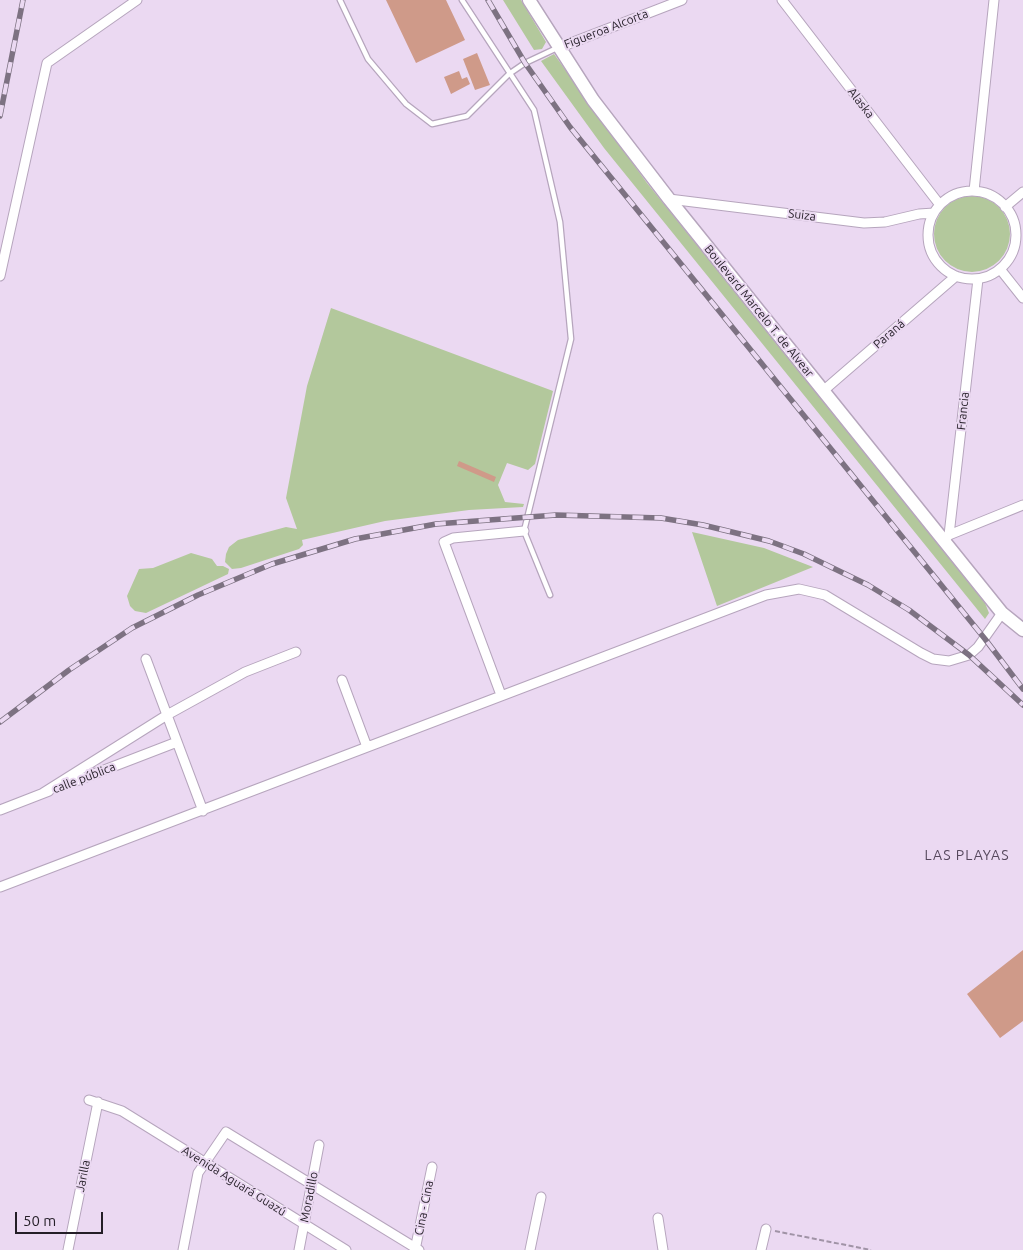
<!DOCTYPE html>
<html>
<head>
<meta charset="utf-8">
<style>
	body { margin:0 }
	#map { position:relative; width:1023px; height:1250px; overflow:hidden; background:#ebd9f2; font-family:Ubuntu,sans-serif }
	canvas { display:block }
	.scale { position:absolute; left:15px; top:1212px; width:88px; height:22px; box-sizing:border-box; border:2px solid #241e27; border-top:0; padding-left:6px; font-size:15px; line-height:18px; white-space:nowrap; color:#241e27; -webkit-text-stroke:4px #ebd9f2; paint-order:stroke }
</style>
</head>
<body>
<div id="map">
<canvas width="1023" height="1250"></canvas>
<div class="scale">50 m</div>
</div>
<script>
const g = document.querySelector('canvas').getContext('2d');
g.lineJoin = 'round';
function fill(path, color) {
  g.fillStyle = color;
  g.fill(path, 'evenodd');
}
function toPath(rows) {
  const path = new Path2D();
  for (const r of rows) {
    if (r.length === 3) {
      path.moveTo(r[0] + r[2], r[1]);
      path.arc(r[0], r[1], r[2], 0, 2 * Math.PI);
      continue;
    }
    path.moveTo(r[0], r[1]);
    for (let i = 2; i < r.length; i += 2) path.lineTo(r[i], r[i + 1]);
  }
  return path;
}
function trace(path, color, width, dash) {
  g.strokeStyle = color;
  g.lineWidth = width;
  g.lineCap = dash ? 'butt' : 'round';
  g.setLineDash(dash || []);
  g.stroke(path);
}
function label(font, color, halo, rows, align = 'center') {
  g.font = font + ' Ubuntu,sans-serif';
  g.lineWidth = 4;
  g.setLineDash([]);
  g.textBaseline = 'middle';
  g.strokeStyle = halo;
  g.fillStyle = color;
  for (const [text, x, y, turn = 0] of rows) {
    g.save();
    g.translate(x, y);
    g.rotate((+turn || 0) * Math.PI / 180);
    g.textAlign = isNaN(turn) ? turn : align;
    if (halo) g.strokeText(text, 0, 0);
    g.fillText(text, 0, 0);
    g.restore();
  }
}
const green = toPath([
	[503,0,521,0,546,42,542,49,534,50],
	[554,54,647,183,985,603,989,613,985,619,604,148,541,61],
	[972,234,38],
	[331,308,553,391,535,464,528,470,507,463,498,485,505,502,524,504,523,507,469,510,385,521,302,540,303,545,299,549,241,568,232,569,225,562,226,554,229,547,238,540,286,527,297,529,286,498,307,386],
	[692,532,764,548,813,567,717,606],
	[191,553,212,559,217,566,223,566,229,569,228,574,146,613,135,611,130,606,127,596,139,569,153,568]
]);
const building = toPath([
	[386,0,446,0,465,40,416,63],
	[477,53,490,85,475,90,463,59],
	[459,71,462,79,467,77,470,84,451,94,444,77],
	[459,461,496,477,494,482,457,466],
	[1023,950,1023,1021,1000,1038,967,994]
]);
const path = toPath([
	[775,1231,871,1250]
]);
const service = toPath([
	[340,0,368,59,406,104,432,124,467,116,509,74,525,63,557,48],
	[462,0,534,110,560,222,571,339,524,531,550,595]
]);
const minor = toPath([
	[782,0,940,205],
	[558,48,682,0],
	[974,191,994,0],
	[972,235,44],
	[669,199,864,223,885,222,919,214,934,213],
	[1005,207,1023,192],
	[1000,269,1023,298],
	[0,276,47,63,137,0],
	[823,391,956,276],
	[949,535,1023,505],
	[944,540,949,535,978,279],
	[146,659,203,811],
	[342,680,367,747],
	[501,695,444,542,453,538,524,531],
	[68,784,177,742],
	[43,793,167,715,245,672,296,652],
	[0,810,49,791],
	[0,887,766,595,799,589,825,595,921,653,933,659,949,661,969,655,978,647,1002,613],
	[89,1100,122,1111,346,1250],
	[658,1218,663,1250],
	[68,1250,98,1102],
	[183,1250,198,1173,226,1132,419,1250],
	[299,1250,319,1145],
	[415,1250,432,1167],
	[530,1250,541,1197],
	[761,1250,766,1229]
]);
const secondary = toPath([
	[529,0,593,100,669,199,1002,613,1023,630]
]);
const rail = toPath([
	[488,0,525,63,570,127,985,639,1023,689],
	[0,116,23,0],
	[0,722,69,670,132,628,198,595,272,564,355,539,436,524,556,515,661,518,703,525,769,541,804,554,868,585,909,610,969,655,1023,705]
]);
const streetNames = [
	["Figueroa Alcorta",606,29,-21],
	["Alaska",861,103,52],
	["Suiza",802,215,7],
	["Boulevard Marcelo T. de Alvear",759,311,51],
	["Paraná",889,334,-41],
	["Francia",963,411,-84],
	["calle pública",84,778,-21],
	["Jarilla",83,1176,-79],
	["Avenida Aguará Guazú",234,1181,32],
	["Moradillo",309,1197,-79],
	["Cina - Cina",424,1208,-79]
];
const neighbourhoodNames = [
	["LAS PLAYAS",967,855]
];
fill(green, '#b3c89c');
fill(building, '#cf9a89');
trace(service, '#b6a5bd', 7);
trace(minor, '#b6a5bd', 11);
trace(secondary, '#b6a5bd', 15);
trace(path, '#a093a6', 2, [5, 2.5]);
trace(service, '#fff', 4.5);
trace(minor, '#fff', 9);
trace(secondary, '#fff', 12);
trace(rail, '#7d7282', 5.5);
trace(rail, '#ebd9f2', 4, [11]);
label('12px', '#241e27', '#ebd9f2', streetNames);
g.letterSpacing = '1px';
label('14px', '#56485d', '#ebd9f2', neighbourhoodNames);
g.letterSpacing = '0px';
</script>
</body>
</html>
